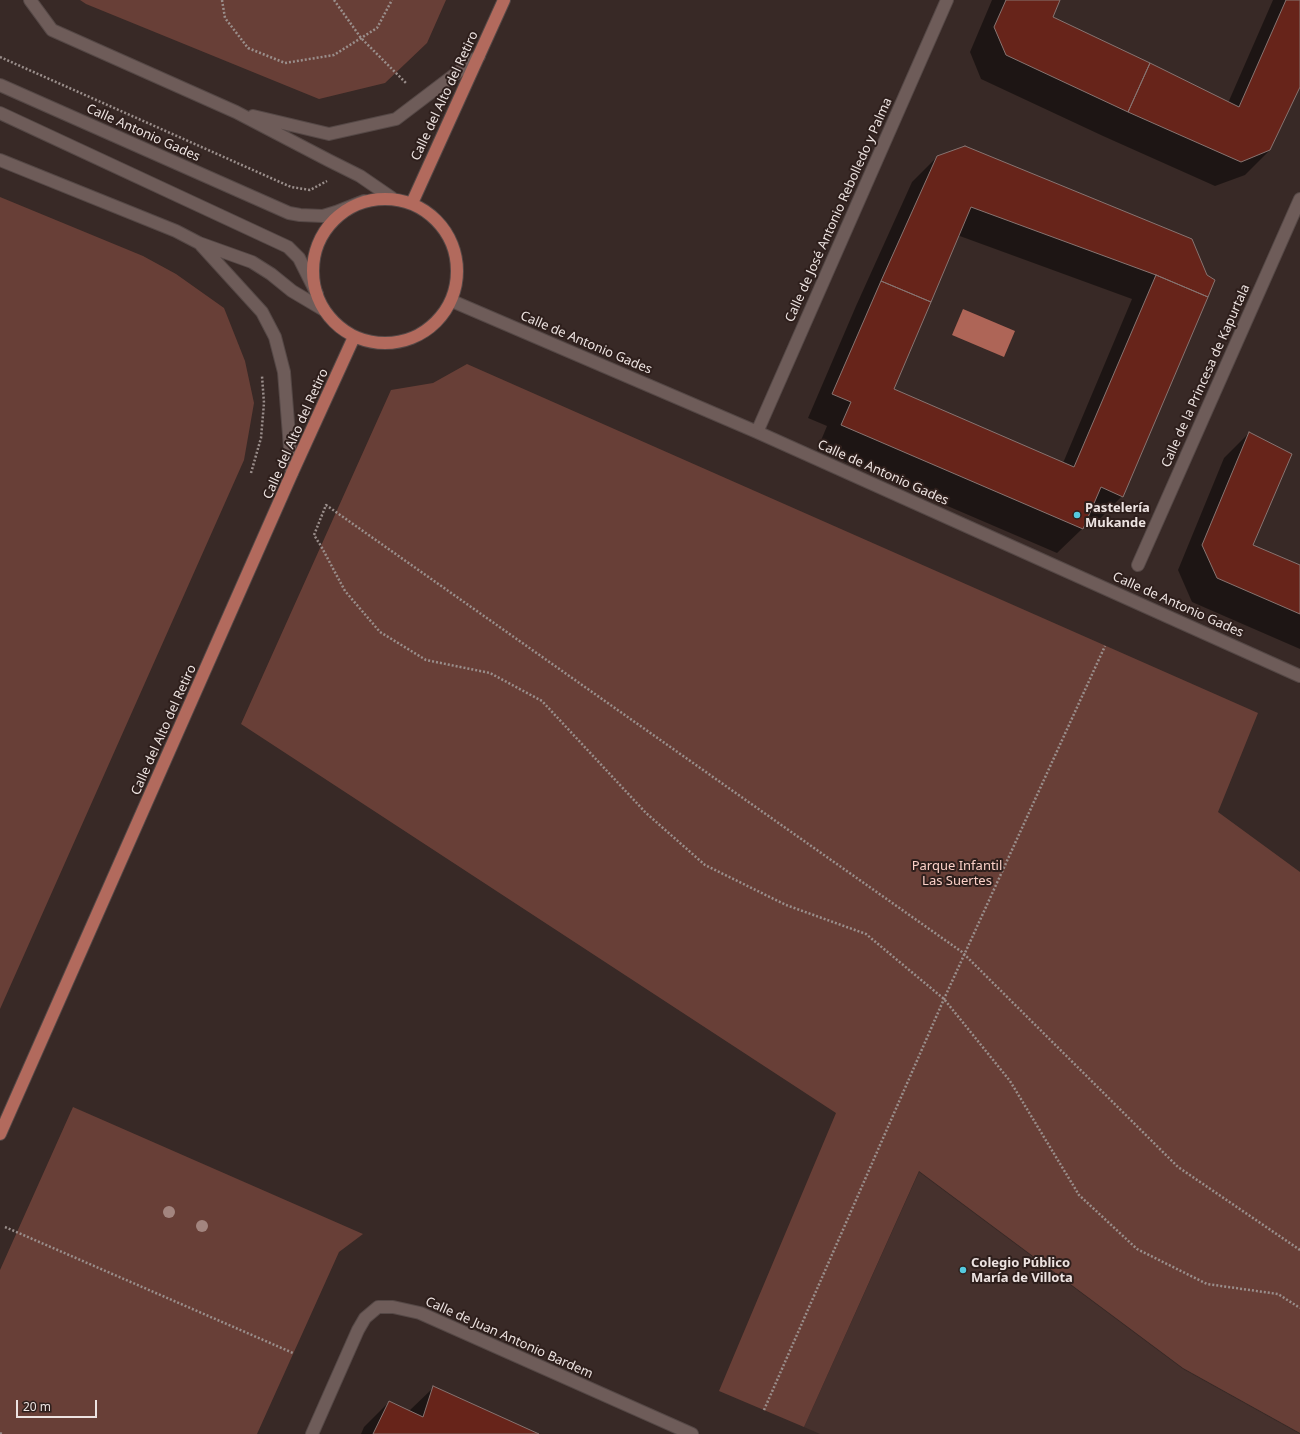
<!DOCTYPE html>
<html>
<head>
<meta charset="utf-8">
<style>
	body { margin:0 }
	#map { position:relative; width:1300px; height:1434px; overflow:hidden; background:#382926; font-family:"Noto Sans",sans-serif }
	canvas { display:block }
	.scale { position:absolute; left:16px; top:1400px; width:81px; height:18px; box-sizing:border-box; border:2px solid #ede3e1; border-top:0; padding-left:5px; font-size:12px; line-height:14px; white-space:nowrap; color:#ede3e1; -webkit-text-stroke:3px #2e1f1c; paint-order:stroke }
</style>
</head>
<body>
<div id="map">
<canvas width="1300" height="1434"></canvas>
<div class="scale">20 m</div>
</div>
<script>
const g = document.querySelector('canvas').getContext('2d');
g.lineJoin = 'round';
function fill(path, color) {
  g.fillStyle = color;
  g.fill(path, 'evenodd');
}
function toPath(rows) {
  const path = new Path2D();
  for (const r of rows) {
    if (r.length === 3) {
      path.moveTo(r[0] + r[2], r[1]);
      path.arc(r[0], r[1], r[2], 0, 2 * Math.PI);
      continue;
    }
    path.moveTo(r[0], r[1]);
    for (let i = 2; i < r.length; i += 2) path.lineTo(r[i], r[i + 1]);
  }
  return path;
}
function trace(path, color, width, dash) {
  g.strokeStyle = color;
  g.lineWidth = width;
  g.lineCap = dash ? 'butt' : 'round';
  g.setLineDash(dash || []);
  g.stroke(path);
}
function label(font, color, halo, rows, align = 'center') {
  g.font = font + ' "Noto Sans",sans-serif';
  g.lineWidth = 4;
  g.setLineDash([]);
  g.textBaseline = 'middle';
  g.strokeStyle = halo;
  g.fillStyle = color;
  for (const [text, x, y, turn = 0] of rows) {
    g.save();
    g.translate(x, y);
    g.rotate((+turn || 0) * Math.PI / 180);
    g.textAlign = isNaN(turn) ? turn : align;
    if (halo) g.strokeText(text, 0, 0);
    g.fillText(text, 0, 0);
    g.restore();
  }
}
const built = toPath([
	[919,1172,1183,1369,1300,1434,820,1434,804,1427]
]);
const green = toPath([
	[80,0,446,0,427,43,385,83,319,99,86,4],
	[0,197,143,256,176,274,224,308,245,361,254,403,244,460,0,1009],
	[467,364,1258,713,1218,812,1300,872,1300,1433,1183,1368,919,1171,804,1427,719,1391,836,1113,241,724,391,390,433,383],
	[73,1107,363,1234,339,1252,257,1434,0,1434,0,1270]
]);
const water = toPath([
	[963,309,1015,331,1004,357,952,335]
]);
const shadow = toPath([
	[992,0,1059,0,1051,18,1228,103,1273,0,1300,0,1300,85,1270,150,1245,175,1215,186,1103,136,981,79,970,52],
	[937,157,1206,276,1122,496,1098,521,1087,516,1082,529,1057,553,817,450,827,426,808,418,856,306,912,182],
	[957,235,1132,299,1063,463,893,390],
	[1249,433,1252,545,1300,566,1300,649,1192,602,1178,570,1224,458],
	[433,1388,536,1434,361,1434,364,1427,389,1402,409,1411]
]);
const building = toPath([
	[1006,0,1060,0,1053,17,1150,63,1128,112,1006,55,994,27,1006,0],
	[1286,0,1300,0,1300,87,1270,150,1241,162,1128,112,1150,63,1239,107,1286,0],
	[965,146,1192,239,1207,275,1215,280,1208,297,1156,275,971,207,931,302,881,281,937,156,965,146],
	[1156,275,1208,297,1123,497,1101,487,1083,529,841,425,851,402,832,394,881,281,931,302,894,389,1074,467,1156,275],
	[1249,432,1292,454,1253,545,1300,565,1300,614,1217,578,1202,545,1249,432],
	[433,1386,539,1434,373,1434,389,1401,423,1417,433,1386]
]);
const path = toPath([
	[222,0,225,18,248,48,285,63,334,55,377,28,392,0],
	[334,0,361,38,407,84],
	[0,57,291,187,310,190,327,181],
	[251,473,261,438,264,403,262,376],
	[5,1227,293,1353],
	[1300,1250,1178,1167,962,952,326,505,314,535,321,546,345,591,380,632,426,660,490,673,542,701,646,813,705,865,786,905,866,934,944,999,1010,1081,1079,1195,1137,1249,1207,1284,1278,1294,1300,1308],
	[764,1410,944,999,1105,646],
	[0,1433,2,1434]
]);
const minor = toPath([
	[30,0,52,30,236,112,328,160,360,176,392,198],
	[0,85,289,213,300,215,323,216,336,212,364,201],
	[0,113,288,247,299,258,317,294],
	[253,116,329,134,396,119,479,56],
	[0,160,176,231,199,243,252,262,271,274,292,291,324,310],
	[201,245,262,312,275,337,284,372,292,473],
	[452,301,757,432,1300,676],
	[757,432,947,0],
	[1138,565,1300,199],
	[312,1434,358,1330,365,1318,378,1307,393,1307,420,1313,692,1434]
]);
const major = toPath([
	[385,271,72],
	[412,203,504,0],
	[0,1134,292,473,354,337]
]);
const trees = [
	[169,1212],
	[202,1226]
];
const markers = [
	[1077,515,4,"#55cadf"],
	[963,1270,4,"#55cadf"]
];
const streetNames = [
	["Calle del Alto del Retiro",445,96,-65],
	["Calle Antonio Gades",143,133,24],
	["Calle de José Antonio Rebolledo y Palma",839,210,-66],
	["Calle de Antonio Gades",586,343,23],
	["Calle de la Princesa de Kapurtala",1206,376,-66],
	["Calle del Alto del Retiro",296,434,-66],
	["Calle de Antonio Gades",883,473,24],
	["Calle de Antonio Gades",1178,605,24],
	["Calle del Alto del Retiro",164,730,-66],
	["Calle de Juan Antonio Bardem",509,1338,24]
];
const poiNames = [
	["Pastelería",1085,508],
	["Mukande",1085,523],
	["Colegio Público",971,1263],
	["María de Villota",971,1278]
];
const parkNames = [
	["Parque Infantil",957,866],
	["Las Suertes",957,881]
];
fill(built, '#46312d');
fill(green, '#683f37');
fill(water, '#ae6557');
fill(shadow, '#0007');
fill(building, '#67241a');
trace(building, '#877471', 1);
trace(minor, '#554846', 14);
trace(major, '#554846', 14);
trace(path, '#9a8e8b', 2.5, [2, 2]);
trace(minor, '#6e5c59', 12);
trace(major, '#b26a5d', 12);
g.fillStyle = '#a3857f';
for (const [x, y] of trees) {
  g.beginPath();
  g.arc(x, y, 6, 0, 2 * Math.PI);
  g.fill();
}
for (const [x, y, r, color] of markers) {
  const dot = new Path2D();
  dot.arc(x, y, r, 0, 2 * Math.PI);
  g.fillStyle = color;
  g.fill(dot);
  trace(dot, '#2e1f1c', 1.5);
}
label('13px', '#ede3e1', '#2e1f1c', streetNames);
label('bold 13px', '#ede3e1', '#2e1f1c', poiNames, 'left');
label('13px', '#fbd0c7', '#2e1f1c', parkNames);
</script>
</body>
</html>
